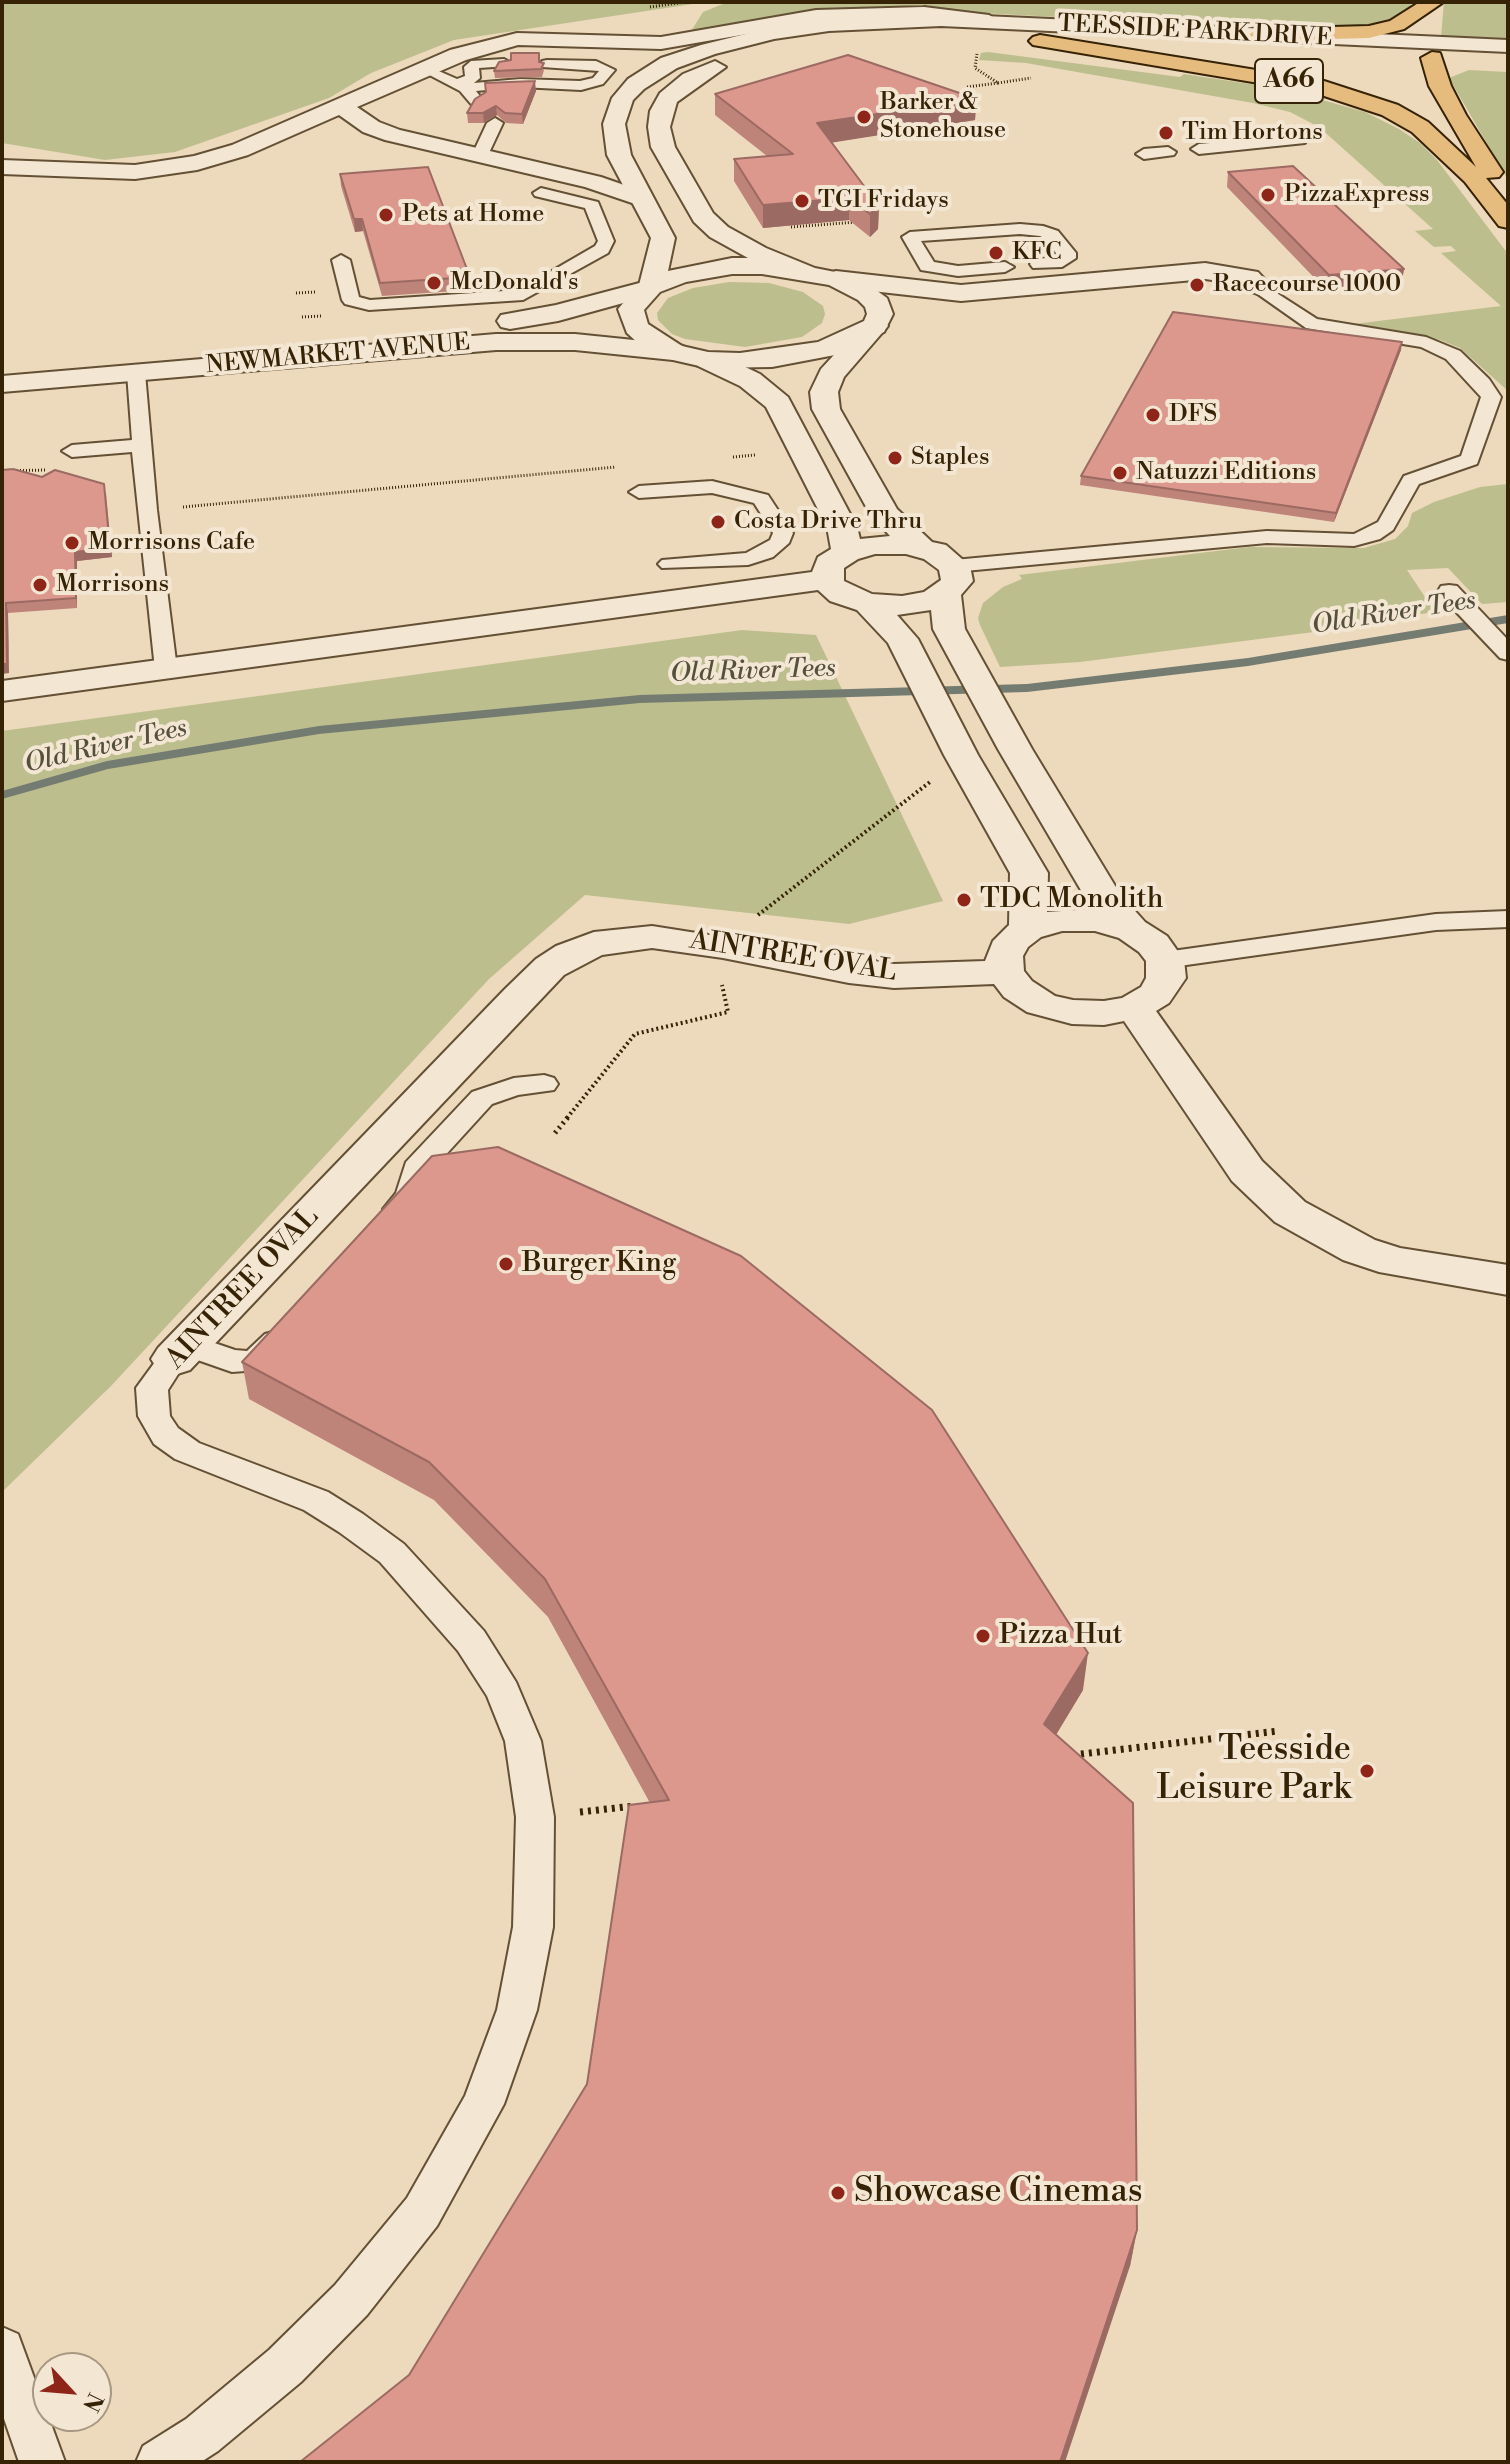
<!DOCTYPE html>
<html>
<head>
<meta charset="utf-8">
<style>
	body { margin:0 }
	#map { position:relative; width:1510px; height:2464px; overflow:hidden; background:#edd9bc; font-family:"Libre Bodoni",serif }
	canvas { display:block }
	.frame { position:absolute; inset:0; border:4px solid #362306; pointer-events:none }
	.north { position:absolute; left:32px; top:2352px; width:80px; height:80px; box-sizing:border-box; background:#f3e6d3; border:2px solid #a79881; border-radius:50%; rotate:116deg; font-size:22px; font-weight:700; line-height:32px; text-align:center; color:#362306 }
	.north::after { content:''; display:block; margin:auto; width:28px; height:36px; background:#8f2418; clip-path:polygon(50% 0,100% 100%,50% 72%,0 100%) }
</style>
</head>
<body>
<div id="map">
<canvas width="1510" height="2464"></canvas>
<div class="frame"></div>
<div class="north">N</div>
</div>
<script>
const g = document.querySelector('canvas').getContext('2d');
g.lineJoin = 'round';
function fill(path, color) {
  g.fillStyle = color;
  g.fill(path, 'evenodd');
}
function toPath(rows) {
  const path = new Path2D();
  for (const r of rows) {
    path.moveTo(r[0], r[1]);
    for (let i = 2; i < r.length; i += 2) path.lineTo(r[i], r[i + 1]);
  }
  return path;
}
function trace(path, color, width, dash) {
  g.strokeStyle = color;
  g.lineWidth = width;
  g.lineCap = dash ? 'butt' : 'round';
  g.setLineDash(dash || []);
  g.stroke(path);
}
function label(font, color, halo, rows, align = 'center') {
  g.font = font + ' "Libre Bodoni",serif';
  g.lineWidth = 8;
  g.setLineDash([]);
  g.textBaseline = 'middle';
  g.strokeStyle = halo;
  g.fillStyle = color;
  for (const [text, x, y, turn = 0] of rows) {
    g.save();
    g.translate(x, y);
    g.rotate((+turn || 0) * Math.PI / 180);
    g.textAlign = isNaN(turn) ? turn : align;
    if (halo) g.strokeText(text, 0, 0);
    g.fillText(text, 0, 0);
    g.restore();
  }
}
const green = toPath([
	[2,2,706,2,454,40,371,73,329,98,175,152,105,160,2,143],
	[728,2,1412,2,1406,15,1359,29,1303,30,943,11,851,10,798,13,688,36,703,12],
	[1444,2,1508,2,1508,41,1441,37],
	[988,52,1180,77,1184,74,1283,89,1365,112,1399,129,1420,143,1437,160,1508,254,1508,391,1460,348,1440,340,1354,324,1501,306,1441,253,1456,251,1451,246,1434,247,1415,231,1433,229,1319,127,1290,112,1253,103,1026,63,979,60,981,53],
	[1469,70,1508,72,1508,180,1449,78],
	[729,282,769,283,803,292,823,306,825,314,822,323,802,337,745,347,685,339,672,334,658,320,657,313,668,298,693,288],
	[1508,484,1508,602,1482,604,1448,568,1407,570,1435,612,1358,623,1345,628,1080,662,1000,667,980,625,978,618,983,603,1003,587,1022,579,1019,575,1249,547,1364,548,1395,539,1408,526,1412,513,1434,502,1480,487],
	[742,630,816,635,943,901,849,924,585,895,489,979,111,1386,2,1492,2,731]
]);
const stream = toPath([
	[1508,615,1508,623,1248,666,1027,692,640,703,319,734,108,769,2,799,2,791,107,761,319,726,640,695,1027,684,1248,658,1508,615]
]);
const pathFar3 = toPath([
	[650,7,685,2],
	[998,83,1031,78],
	[967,87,998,83,975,68,977,54],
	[791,227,857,222],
	[296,293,315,292],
	[302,317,322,316],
	[733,457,755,455],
	[2,471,45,470],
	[183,507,616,467]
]);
const pathFar2 = toPath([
	[758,915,930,782],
	[567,1118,635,1034,728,1012,722,985]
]);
const pathFar1 = toPath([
	[555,1133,569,1116]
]);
const path = toPath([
	[1073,1755,1278,1731],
	[580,1812,634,1806]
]);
const service = toPath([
	[504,59,511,63,509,66,479,68,480,78,474,83,520,79,580,81,593,78,599,71,542,67,542,61,547,60,596,61,615,70,603,84,581,90,520,87,476,91,484,101,476,106,471,104,460,91,418,69,425,65,457,79,465,76,464,67,471,61,504,59],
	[495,118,503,123,488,155,480,160,474,158,472,155,487,123,495,118],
	[1299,135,1307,140,1305,143,1199,154,1191,149,1199,144,1299,135],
	[1168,147,1176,152,1174,155,1144,159,1136,154,1144,149,1168,147],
	[541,188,598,202,614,241,608,253,523,300,369,310,345,304,342,300,332,260,341,255,350,260,359,297,370,300,519,290,595,246,598,241,585,208,535,196,533,193,541,188],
	[1020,224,1043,226,1058,231,1076,253,1076,258,1062,267,1033,268,1030,264,1033,260,1058,256,1046,239,1040,236,1020,234,921,241,934,262,958,266,1005,262,1014,267,1005,272,958,276,921,270,902,237,910,232,1020,224],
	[1258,281,1317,319,1426,337,1460,351,1489,379,1501,397,1477,464,1419,484,1393,530,1380,539,1354,546,1267,543,954,572,946,571,943,566,954,560,1267,531,1354,534,1378,522,1404,476,1461,456,1481,397,1446,359,1421,347,1306,328,1252,290,1249,286,1252,282,1258,281],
	[136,367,145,373,157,510,177,669,174,674,166,676,158,674,155,669,132,452,72,457,62,451,72,445,132,440,127,373,136,367],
	[712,481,768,495,793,533,789,543,773,557,748,565,662,568,658,564,662,560,746,553,770,540,773,533,754,503,712,493,639,498,629,492,639,486,712,481],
	[1449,585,1457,586,1508,640,1508,660,1500,658,1441,596,1438,591,1441,586,1449,585],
	[1508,911,1508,927,1436,930,1165,968,1156,966,1152,960,1156,954,1165,952,1436,914,1508,911],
	[544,1075,554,1078,558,1084,554,1090,518,1095,492,1104,430,1172,425,1195,408,1216,398,1219,388,1216,383,1209,396,1193,406,1162,472,1092,514,1078,544,1075],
	[276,1331,287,1334,292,1342,274,1365,259,1370,232,1372,189,1357,168,1390,170,1416,178,1428,199,1443,328,1492,363,1514,404,1544,484,1631,516,1682,541,1741,554,1817,553,1927,537,2010,504,2104,437,2226,367,2315,301,2382,218,2451,201,2462,136,2462,143,2446,186,2419,269,2350,335,2285,407,2198,465,2096,497,2010,513,1927,516,1817,505,1741,487,1696,458,1651,380,1562,339,1532,304,1510,175,1459,154,1444,138,1416,136,1388,163,1351,174,1348,172,1345,177,1337,188,1334,235,1350,247,1351,265,1334,276,1331],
	[2,2327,18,2334,65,2462,19,2462,2,2413,2,2327]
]);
const minor = toPath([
	[924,7,989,15,999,21,989,27,924,19,816,22,661,49,518,45,466,60,357,107,379,122,400,130,601,177,650,194,653,199,650,204,641,206,585,187,385,140,363,132,339,115,248,155,197,170,135,179,2,174,2,160,135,165,194,156,232,145,450,50,517,33,661,37,816,10,924,7],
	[1205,263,1258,272,1271,286,1267,291,1258,294,1249,291,1241,284,1205,279,961,301,836,287,827,284,823,279,827,274,836,271,961,285,1205,263],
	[647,281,656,284,660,289,656,294,558,321,510,329,501,327,497,321,501,315,556,305,647,281],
	[875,318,884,320,888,326,844,377,838,392,840,409,897,509,932,542,946,545,970,566,973,581,961,595,965,629,1032,749,1120,894,1145,922,1167,936,1184,960,1186,978,1169,1003,1156,1011,1262,1161,1305,1202,1375,1240,1400,1248,1508,1265,1508,1295,1379,1272,1343,1260,1275,1222,1232,1181,1124,1021,1104,1025,1072,1024,1027,1012,1004,997,994,984,894,988,849,983,723,958,652,948,602,955,564,975,190,1370,174,1375,158,1370,151,1359,158,1348,505,989,536,959,556,946,594,932,652,926,894,964,985,961,993,941,1009,925,1010,873,944,755,888,643,857,610,830,601,818,590,2,701,2,681,812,572,818,557,831,549,827,527,766,407,740,386,698,366,694,360,698,354,718,354,760,374,788,397,857,527,860,539,890,536,870,514,812,409,810,392,821,369,866,320,875,318],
	[875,554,906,554,924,559,939,570,941,580,924,592,902,596,872,594,844,581,844,568,858,559,875,554],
	[931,610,933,629,998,749,1092,909,1047,912,1048,873,978,755,918,639,897,615,931,610],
	[1062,931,1095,931,1119,938,1139,952,1146,961,1146,978,1141,987,1122,998,1104,1001,1073,1000,1055,996,1032,981,1024,971,1023,956,1028,947,1041,937,1062,931],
	[496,334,575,334,673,344,683,346,687,352,683,358,673,360,575,350,496,350,2,392,2,376,496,334]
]);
const tertiary = toPath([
	[941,14,1508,40,1508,52,941,26,829,31,774,39,715,54,677,68,644,89,633,100,625,124,631,155,675,238,668,271,732,258,748,258,710,237,694,222,651,147,648,127,650,111,660,93,683,74,715,61,726,67,677,102,670,127,675,147,713,213,728,227,766,248,815,268,845,274,876,290,887,298,893,314,884,332,835,355,772,367,708,368,673,360,639,344,627,333,618,309,639,285,651,238,607,155,603,124,612,98,628,79,661,58,701,45,774,27,829,19,941,14],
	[732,274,762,274,829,285,858,300,865,307,867,314,864,321,818,342,740,353,708,352,682,346,648,324,644,310,660,292,686,282,732,274]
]);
const trunk = toPath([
	[1420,2,1442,3,1404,29,1369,38,1258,41,1248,35,1258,29,1369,26,1390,21,1420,2],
	[1040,35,1324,81,1398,105,1428,122,1476,167,1429,86,1421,58,1432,52,1440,53,1451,86,1466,115,1503,172,1499,177,1486,178,1508,205,1508,228,1499,226,1465,182,1412,132,1382,115,1312,92,1033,45,1029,41,1033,37,1040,35]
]);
const wall = toPath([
	[539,62,544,70,542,77,495,78,494,71],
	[485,83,536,91,523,124,506,123,497,115,484,123,468,123,467,113,485,92],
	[715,94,975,120,832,142,879,206,878,229,870,237,849,220,763,228,734,181,734,159,767,156,715,115],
	[1228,172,1404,269,1401,285,1327,291,1227,187],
	[340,174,470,277,471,290,382,296,363,231,355,232,341,186],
	[1401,350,1334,522,1080,485,1081,476],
	[2,470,106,493,112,557,77,561,77,608,8,613,9,673],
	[242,1362,1083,1690,1056,1735,1137,2230,1130,2266,409,2375,587,2084,650,1803,548,1617,434,1500,249,1399]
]);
const shadedWall = toPath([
	[535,81,536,91,523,124,522,114],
	[977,99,975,120,817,145,817,123],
	[496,106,497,115,484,123,483,113],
	[849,198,849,220,763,228,763,205],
	[879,206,878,229,870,237,870,214],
	[354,219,362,219,363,231,355,232],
	[1404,269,1401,285,1327,291,1329,275],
	[1402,342,1401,350,1334,522,1336,513],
	[104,484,112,557,77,561,77,608,76,598,75,552],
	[6,603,8,613,9,673,2,674],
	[1088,1653,1083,1690,1040,1761,1044,1724],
	[1137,2230,1130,2266,1065,2462,1060,2462]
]);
const building = toPath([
	[511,53,539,53,539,62,544,63,541,69,494,71,499,62,511,60,511,53],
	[848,55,977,99,817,123,879,206,870,214,849,198,763,205,734,159,793,154,715,94,848,55],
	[535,81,522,114,505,113,496,106,483,113,467,113,475,99,486,92,485,83,535,81],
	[1293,166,1404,269,1329,275,1228,172,1293,166],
	[428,167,470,277,380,283,362,219,354,219,340,174,428,167],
	[1173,312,1402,342,1336,513,1081,476,1173,312],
	[13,469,42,477,55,470,104,484,110,548,75,552,76,598,6,603,7,664,2,664,2,470,13,469],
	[498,1147,741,1256,932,1410,1088,1653,1044,1724,1133,1803,1137,2230,1060,2462,300,2462,409,2375,587,2084,629,1805,669,1800,545,1579,429,1462,242,1362,432,1156,498,1147]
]);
const markers = [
	[864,117,8,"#8f2418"],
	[1166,133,8,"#8f2418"],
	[1268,195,8,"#8f2418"],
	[802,201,8,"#8f2418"],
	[386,215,8,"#8f2418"],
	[996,253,8,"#8f2418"],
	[434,283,8,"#8f2418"],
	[1197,285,8,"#8f2418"],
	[1153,415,8,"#8f2418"],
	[895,458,8,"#8f2418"],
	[1120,473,8,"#8f2418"],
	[718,522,8,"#8f2418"],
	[72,543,8,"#8f2418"],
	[40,585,8,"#8f2418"],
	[964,900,8,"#8f2418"],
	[506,1264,8,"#8f2418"],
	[983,1636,8,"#8f2418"],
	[1367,1771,8,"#8f2418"],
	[838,2193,8,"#8f2418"]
];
const farStreetnames = [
	["TEESSIDE PARK DRIVE",1195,32,3],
	["NEWMARKET AVENUE",338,355,-5]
];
const farPoinames = [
	["Barker &",880,103],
	["Stonehouse",880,131],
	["Tim Hortons",1182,133],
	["PizzaExpress",1284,195],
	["TGI Fridays",818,201],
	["Pets at Home",402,215],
	["KFC",1012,253],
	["McDonald's",450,283],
	["Racecourse 1000",1213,285],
	["DFS",1169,415],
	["Staples",911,458],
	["Natuzzi Editions",1136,473],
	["Costa Drive Thru",734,522],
	["Morrisons Cafe",88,543],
	["Morrisons",56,585]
];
const shields = [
	[1289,81,68]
];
const shieldNames = [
	["A66",1289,81]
];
const farWaternames = [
	["Old River Tees",1394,614,-9],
	["Old River Tees",753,672,-2],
	["Old River Tees",106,747,-13]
];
const poiNames = [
	["TDC Monolith",980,900],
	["Burger King",522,1264],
	["Pizza Hut",999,1636]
];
const streetNames = [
	["AINTREE OVAL",793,957,9],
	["AINTREE OVAL",243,1289,-47]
];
const nearPoinames = [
	["Teesside",1351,1751],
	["Leisure Park",1351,1790],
	["Showcase Cinemas",854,2193,"left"]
];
fill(green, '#bdbe8d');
fill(stream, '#747c72');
trace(service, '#645034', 4);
trace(minor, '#645034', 4);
trace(tertiary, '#645034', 4);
trace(trunk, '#362306', 4);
trace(pathFar3, '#362306', 3, [1, 2]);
trace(pathFar2, '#362306', 4, [2, 3]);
trace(pathFar1, '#362306', 5, [2, 4]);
trace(path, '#362306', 7, [3, 5]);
fill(service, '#f3e6d3');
fill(minor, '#f3e6d3');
fill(tertiary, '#f3e6d3');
fill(trunk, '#e6bc7e');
fill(wall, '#be8379');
fill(shadedWall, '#9b6a63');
fill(building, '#dd988d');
trace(building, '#9b6a63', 2);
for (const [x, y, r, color] of markers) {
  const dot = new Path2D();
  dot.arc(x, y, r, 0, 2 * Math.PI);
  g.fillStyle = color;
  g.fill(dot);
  trace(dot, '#f3e6d3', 3);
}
label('24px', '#362306', '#f3e6d3', farStreetnames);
label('24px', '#362306', '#f3e6d3', farPoinames, 'left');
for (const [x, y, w] of shields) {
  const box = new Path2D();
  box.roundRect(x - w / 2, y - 22, w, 44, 6);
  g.fillStyle = '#f3e6d3';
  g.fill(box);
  trace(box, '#362306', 2);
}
label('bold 26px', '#362306', null, shieldNames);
label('italic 26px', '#55503c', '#f3e6d3', farWaternames);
label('28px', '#362306', '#f3e6d3', poiNames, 'left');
label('28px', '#362306', '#f3e6d3', streetNames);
label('34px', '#362306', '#f3e6d3', nearPoinames, 'right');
</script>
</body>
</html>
